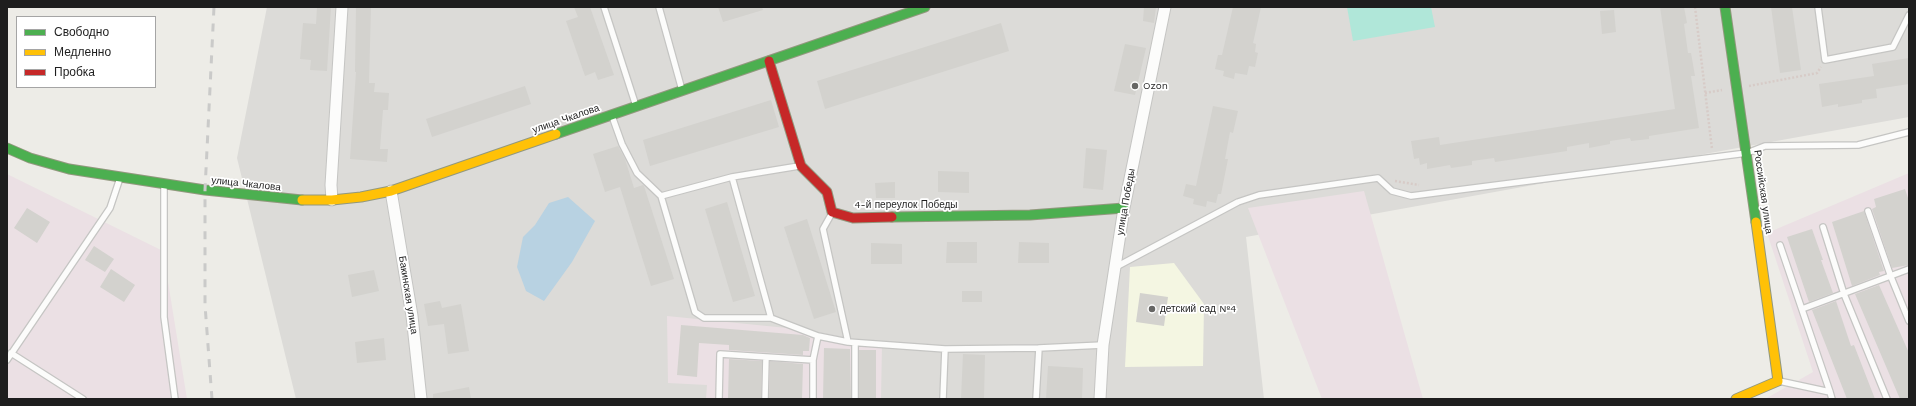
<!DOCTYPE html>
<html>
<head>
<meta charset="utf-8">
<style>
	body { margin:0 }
	#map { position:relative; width:1916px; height:406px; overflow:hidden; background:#edece7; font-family:"Work Sans",sans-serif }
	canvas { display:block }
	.frame { position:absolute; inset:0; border:8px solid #1e1e1e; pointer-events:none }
	.legend { position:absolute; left:16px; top:16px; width:140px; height:72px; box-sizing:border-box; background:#fff; border:1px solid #a5a5a5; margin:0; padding:5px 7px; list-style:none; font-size:12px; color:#1e1e1e }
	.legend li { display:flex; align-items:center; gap:8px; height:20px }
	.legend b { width:20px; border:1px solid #a5a5a5 }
</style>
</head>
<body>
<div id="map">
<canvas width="1916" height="406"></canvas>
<div class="frame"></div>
<ul class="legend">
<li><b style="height:5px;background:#4caf50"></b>Свободно</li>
<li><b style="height:5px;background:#ffc107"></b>Медленно</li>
<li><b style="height:5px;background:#c62828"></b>Пробка</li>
</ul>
</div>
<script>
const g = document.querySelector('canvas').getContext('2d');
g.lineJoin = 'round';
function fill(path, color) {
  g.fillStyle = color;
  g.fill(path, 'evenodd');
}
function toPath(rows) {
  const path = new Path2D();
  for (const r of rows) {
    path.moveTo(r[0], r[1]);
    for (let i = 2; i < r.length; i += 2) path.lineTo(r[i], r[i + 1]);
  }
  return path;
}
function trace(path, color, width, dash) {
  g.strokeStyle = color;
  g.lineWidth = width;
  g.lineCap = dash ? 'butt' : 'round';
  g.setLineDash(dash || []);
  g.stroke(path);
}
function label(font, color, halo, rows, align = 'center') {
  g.font = font + ' "Work Sans",sans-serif';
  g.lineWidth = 3.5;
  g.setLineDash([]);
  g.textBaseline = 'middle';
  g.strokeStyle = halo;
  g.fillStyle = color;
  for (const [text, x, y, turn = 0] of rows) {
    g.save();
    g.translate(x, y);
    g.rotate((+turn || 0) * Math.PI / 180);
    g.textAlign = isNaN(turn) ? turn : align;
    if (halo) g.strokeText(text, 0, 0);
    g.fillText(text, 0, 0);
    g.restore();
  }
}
const residential = toPath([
	[267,7,1909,7,1909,117,1246,237,1264,399,296,399,237,158]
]);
const industrial = toPath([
	[1909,173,1909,399,1765,399,1813,372,1767,233],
	[7,174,163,251,187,399,7,399],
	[1364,191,1423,399,1322,399,1248,208],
	[667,316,807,330,882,345,881,399,706,399,707,385,668,383]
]);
const education = toPath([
	[1174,263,1204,304,1203,366,1125,367,1130,267]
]);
const pitch = toPath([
	[1347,7,1431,7,1435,27,1353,41]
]);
const water = toPath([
	[568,197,595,221,572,262,544,301,526,291,517,267,523,237,535,225,549,203]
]);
const building = toPath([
	[317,7,331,7,327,71,310,70,311,60,300,59,303,23,316,24],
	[356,7,371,7,369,83,375,83,374,92,389,93,388,110,383,110,380,149,388,149,387,162,350,159,356,72,355,72],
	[574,7,590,7,614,75,598,80,595,72,585,76,566,21,578,17],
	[718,7,762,7,763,10,723,22],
	[1144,7,1156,7,1154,23,1143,21],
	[1233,7,1261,7,1253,43,1256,44,1255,52,1258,53,1255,67,1249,66,1247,75,1235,73,1234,79,1223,76,1224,71,1215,69,1218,55,1222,55],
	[1660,7,1684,7,1687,23,1684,24,1688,53,1691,53,1695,76,1691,76,1699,128,1649,136,1649,139,1631,141,1630,138,1610,141,1610,144,1589,148,1589,143,1567,147,1567,151,1495,162,1494,158,1472,161,1472,165,1451,168,1450,165,1427,169,1427,163,1420,165,1419,158,1414,159,1411,141,1439,137,1440,145,1675,109],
	[1771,7,1792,7,1801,70,1780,73],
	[1614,10,1616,32,1602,34,1600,11],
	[1001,23,1009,51,825,109,817,81],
	[1125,44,1146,48,1135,95,1114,91],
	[1909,58,1909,84,1876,89,1877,98,1862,100,1862,103,1838,107,1838,104,1822,107,1819,84,1874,76,1872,64],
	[525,86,531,104,432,137,426,119],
	[771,100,779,127,650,166,643,140],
	[1213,106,1238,111,1233,133,1230,132,1225,159,1228,159,1221,194,1218,194,1216,203,1207,201,1206,207,1193,204,1194,199,1183,196,1186,184,1196,186],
	[618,146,625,159,634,188,643,185,644,186,674,279,651,286,620,187,605,192,593,154],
	[1086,148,1107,150,1103,190,1083,188],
	[938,171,969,172,969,193,938,192],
	[895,182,895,198,876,198,875,183],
	[1905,189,1909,201,1909,265,1892,268,1872,209,1876,207,1874,199],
	[727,202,755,296,733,302,705,209],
	[27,208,50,222,37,243,14,228],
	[1864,211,1884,271,1879,272,1880,275,1852,286,1832,222],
	[807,219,836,312,814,319,784,227],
	[1812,229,1823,260,1821,260,1833,293,1809,302,1787,237],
	[947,242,977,242,977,263,946,263],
	[1019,242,1049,243,1049,263,1018,263],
	[871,243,902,244,902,264,871,264],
	[94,246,114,259,105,272,85,260],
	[111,269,135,285,124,302,100,287],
	[374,270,379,291,352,297,348,275],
	[1879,285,1909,353,1909,399,1900,399,1855,294],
	[962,291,982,291,982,302,962,302],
	[1140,293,1168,297,1164,326,1136,322],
	[440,301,442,308,461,304,469,351,448,354,444,324,428,326,424,304],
	[1836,301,1851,346,1854,345,1875,399,1847,399,1812,310],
	[681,325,803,335,810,338,809,351,803,351,803,355,729,350,729,345,699,343,697,377,677,375],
	[384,338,386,360,357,363,355,342],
	[824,348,850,349,851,399,823,399],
	[859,350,876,350,876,399,859,399],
	[963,354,985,355,984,399,961,399],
	[729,359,762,361,761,399,728,399],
	[770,361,803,364,802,399,769,399],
	[1048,366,1083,368,1082,399,1046,399],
	[469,387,471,399,433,399,433,394]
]);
const path = toPath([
	[1695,7,1712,149],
	[1749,86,1817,73,1821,67],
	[1705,93,1722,90],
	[1395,181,1419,185]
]);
const lane = toPath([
	[604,7,636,106],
	[659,7,682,90],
	[1818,7,1825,60,1893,47,1909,15],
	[612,116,622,144,637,173,661,196],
	[732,177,799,166],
	[164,186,164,317,175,399],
	[1868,211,1891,277,1909,321],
	[832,213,823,229,848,342,945,349,1039,348,1103,345],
	[1823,227,1844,294,1887,399],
	[1780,245,1830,392],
	[1116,267,1238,202,1259,195,1378,178,1392,191,1411,196,1747,153,1765,146,1858,145,1909,132],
	[1802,309,1909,269],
	[771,318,732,177,661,196,695,312,704,318,771,318,818,336,848,342],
	[11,353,83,399],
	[7,360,110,208,120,178],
	[1779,381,1830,392,1832,399],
	[719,399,720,354,813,360],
	[765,399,766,357],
	[813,399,813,360,818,336],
	[855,399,855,344],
	[943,399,945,349],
	[1036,399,1039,348]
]);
const street = toPath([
	[391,191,412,316,421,399],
	[332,200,331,185,342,7],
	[1100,399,1103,345,1124,208,1165,7]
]);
const fast = toPath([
	[1725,7,1756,222],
	[556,134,925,7],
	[7,148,30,158,69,169,205,190,302,200],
	[892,217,1030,215,1124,208]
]);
const slow = toPath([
	[302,200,332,200,361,197,391,191,556,134],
	[1736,399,1778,381,1756,222]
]);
const jam = toPath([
	[769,61,801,166,827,192,832,212,853,218,892,217]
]);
const rail = toPath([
	[212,399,205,305,205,190,214,7]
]);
const markers = [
	[1135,86,4,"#666664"],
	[1152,309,4,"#666664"]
];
const poiNames = [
	["Ozon",1143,86],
	["детский сад №4",1160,309]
];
const streetNames = [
	["улица Чкалова",566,119,-19],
	["улица Чкалова",246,184,6],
	["Российская улица",1763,192,82],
	["улица Победы",1126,202,-80],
	["4-й переулок Победы",906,205],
	["Бакинская улица",408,295,81]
];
fill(residential, '#dcdbd8');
fill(industrial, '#ebe0e4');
fill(education, '#f4f6e2');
fill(pitch, '#b0e7d9');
fill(water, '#b8d2e2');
fill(building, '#d3d2ce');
trace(lane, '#c5c5c3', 8);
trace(street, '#c5c5c3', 13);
trace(fast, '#92987e', 11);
trace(slow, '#92987e', 11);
trace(jam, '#92987e', 11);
trace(path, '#d7cbc7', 2.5, [2, 2]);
trace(lane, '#fcfcfb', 5.5);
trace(street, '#fcfcfb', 11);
trace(fast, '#4caf50', 9);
trace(slow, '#ffc107', 9);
trace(jam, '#c62828', 9);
trace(rail, '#cacac9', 3, [8, 8]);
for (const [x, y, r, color] of markers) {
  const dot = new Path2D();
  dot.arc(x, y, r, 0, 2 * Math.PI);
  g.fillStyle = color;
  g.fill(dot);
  trace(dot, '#fff', 1.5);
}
label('10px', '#1e1e1e', '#fff', poiNames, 'left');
label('10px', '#1e1e1e', '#fff', streetNames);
</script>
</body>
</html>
